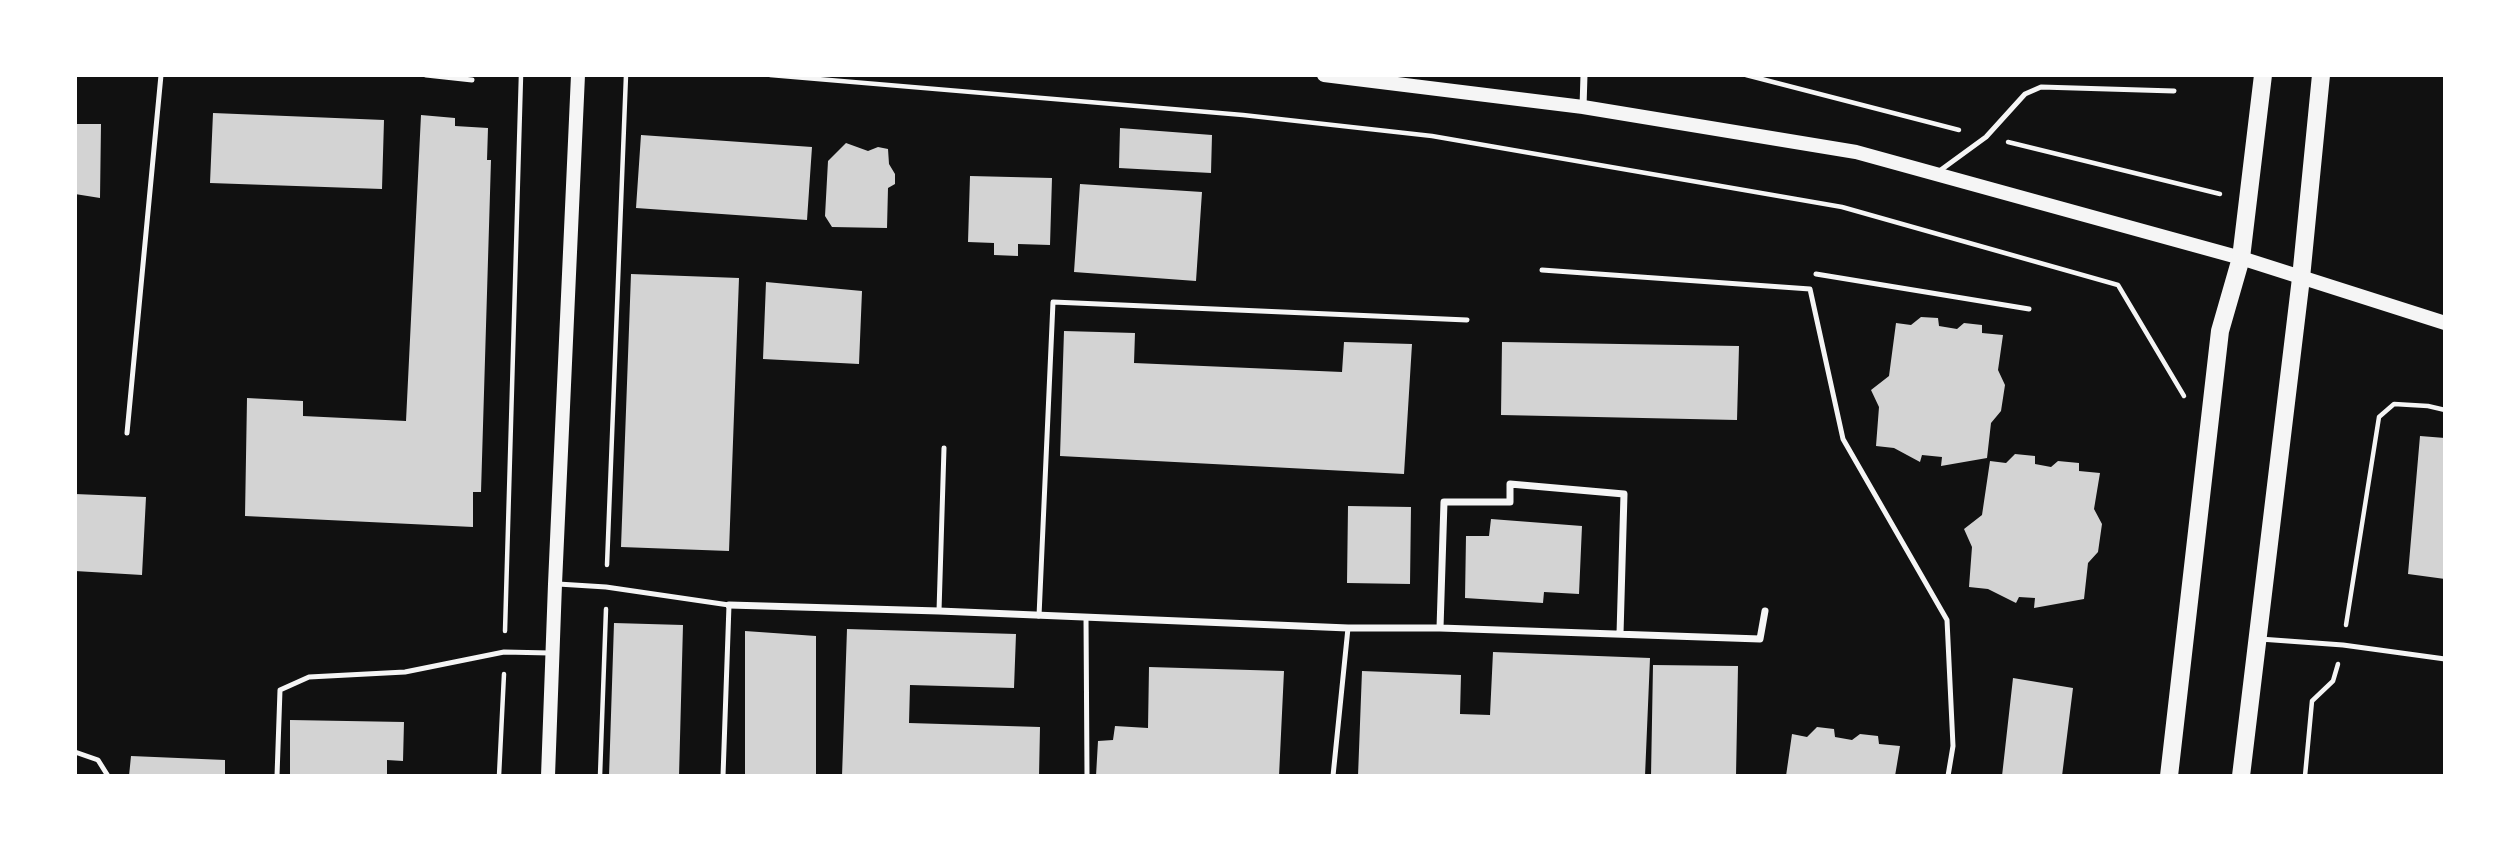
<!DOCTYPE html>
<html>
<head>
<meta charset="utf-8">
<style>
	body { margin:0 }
	#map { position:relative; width:2520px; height:851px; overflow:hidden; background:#111; font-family:"Work Sans",sans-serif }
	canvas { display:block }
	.frame { position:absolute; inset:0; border:77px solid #fff; pointer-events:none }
</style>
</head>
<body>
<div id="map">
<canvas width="2520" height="851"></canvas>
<div class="frame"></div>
</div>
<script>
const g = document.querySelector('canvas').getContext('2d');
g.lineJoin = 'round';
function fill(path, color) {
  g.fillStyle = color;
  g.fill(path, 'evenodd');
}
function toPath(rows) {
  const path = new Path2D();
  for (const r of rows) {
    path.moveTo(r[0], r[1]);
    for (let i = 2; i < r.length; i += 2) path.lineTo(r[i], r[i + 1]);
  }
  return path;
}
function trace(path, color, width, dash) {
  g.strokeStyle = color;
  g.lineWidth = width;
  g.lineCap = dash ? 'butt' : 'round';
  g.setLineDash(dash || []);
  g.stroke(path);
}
const building = toPath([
	[213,113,384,120,382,189,210,183],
	[421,115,455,118,455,126,488,128,487,160,491,160,481,492,473,492,473,527,245,516,247,398,303,401,303,416,406,421],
	[75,124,101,124,100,198,75,194],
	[1120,128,1212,135,1211,173,1119,168],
	[641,135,812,147,807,220,636,208],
	[846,143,868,151,878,147,888,149,889,164,895,174,895,184,888,188,887,228,832,227,825,216,828,161],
	[970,176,1052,178,1050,245,1018,244,1018,256,994,255,994,243,968,242],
	[1080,184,1202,192,1196,281,1074,272],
	[631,274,739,278,729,551,621,547],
	[766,282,862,291,859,364,763,359],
	[1921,317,1938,318,1939,326,1957,329,1964,323,1982,325,1982,333,2003,335,1998,370,2005,385,2001,411,1991,423,1987,458,1941,466,1942,457,1922,455,1920,462,1894,448,1876,446,1879,407,1871,390,1889,376,1896,323,1911,325],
	[1064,331,1135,333,1134,363,1342,372,1344,342,1412,344,1404,474,1060,456],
	[1502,342,1739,346,1737,420,1501,415],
	[2420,436,2445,438,2445,579,2408,574],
	[2015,454,2035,456,2035,464,2051,467,2058,461,2079,463,2079,471,2100,473,2094,509,2102,524,2098,552,2088,563,2084,599,2034,608,2035,598,2019,597,2016,603,1988,589,1969,587,1972,547,1964,529,1982,515,1990,461,2006,463],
	[75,494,146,497,142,575,75,571],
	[1348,506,1411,507,1410,584,1347,583],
	[1491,519,1582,526,1579,594,1544,592,1543,603,1465,598,1466,536,1489,536],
	[614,623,683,625,679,776,609,776],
	[847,629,1016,634,1014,688,910,685,909,723,1040,727,1039,776,842,776],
	[745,631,816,636,816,776,745,776],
	[1493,652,1650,658,1645,776,1358,776,1362,671,1461,675,1460,714,1490,715],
	[1653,665,1738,666,1736,776,1651,776],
	[1149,667,1284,671,1279,776,1096,776,1098,741,1113,740,1115,726,1148,728],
	[2013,678,2073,688,2062,776,2002,776],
	[290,720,404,722,403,761,387,760,387,776,290,776],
	[1817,727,1834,729,1835,737,1852,740,1860,734,1878,736,1879,744,1900,746,1895,776,1786,776,1792,734,1807,737],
	[131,756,225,760,225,776,129,776]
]);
const path = toPath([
	[770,75,1243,115,1432,136,1842,207,2118,285,2184,396],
	[1746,75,1959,130],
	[2008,142,2220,194],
	[607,565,626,75],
	[2346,625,2379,417,2394,404,2428,406,2445,410],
	[505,631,521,75],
	[499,776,504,674],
	[600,776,606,609],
	[2305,776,2312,701,2333,681,2338,664]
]);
const service = toPath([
	[426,75,472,80],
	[1938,172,1986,137,2025,94,2041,87,2174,91],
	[1542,270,1810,289,1843,439,1947,620,1953,746,1948,776],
	[1816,274,2029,309],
	[127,433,161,75],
	[558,584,606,587,729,605,723,776],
	[939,611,944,448],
	[1039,616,1053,302,1467,320],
	[1086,617,1087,776],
	[2260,639,2343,645,2445,659],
	[75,752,98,760,108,776],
	[277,776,280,690,309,677,405,672,504,652,550,653],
	[1333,776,1348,628]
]);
const minor = toPath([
	[1583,107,1584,75],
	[729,605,939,611,1348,628,1440,628,1760,639,1765,611],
	[1440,628,1444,502,1510,502,1510,484,1624,494,1620,634]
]);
const secondary = toPath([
	[1324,75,1583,107,1856,152,2241,258,2445,323],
	[548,776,555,584,578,75]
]);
const primary = toPath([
	[2169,776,2220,331,2241,258,2263,75],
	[2241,776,2301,278,2321,75]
]);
fill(building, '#d3d3d3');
trace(path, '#f5f5f5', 4.5);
trace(service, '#f5f5f5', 5);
trace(minor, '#f5f5f5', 7);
trace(secondary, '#f5f5f5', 14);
trace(primary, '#f5f5f5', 18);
</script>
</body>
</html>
